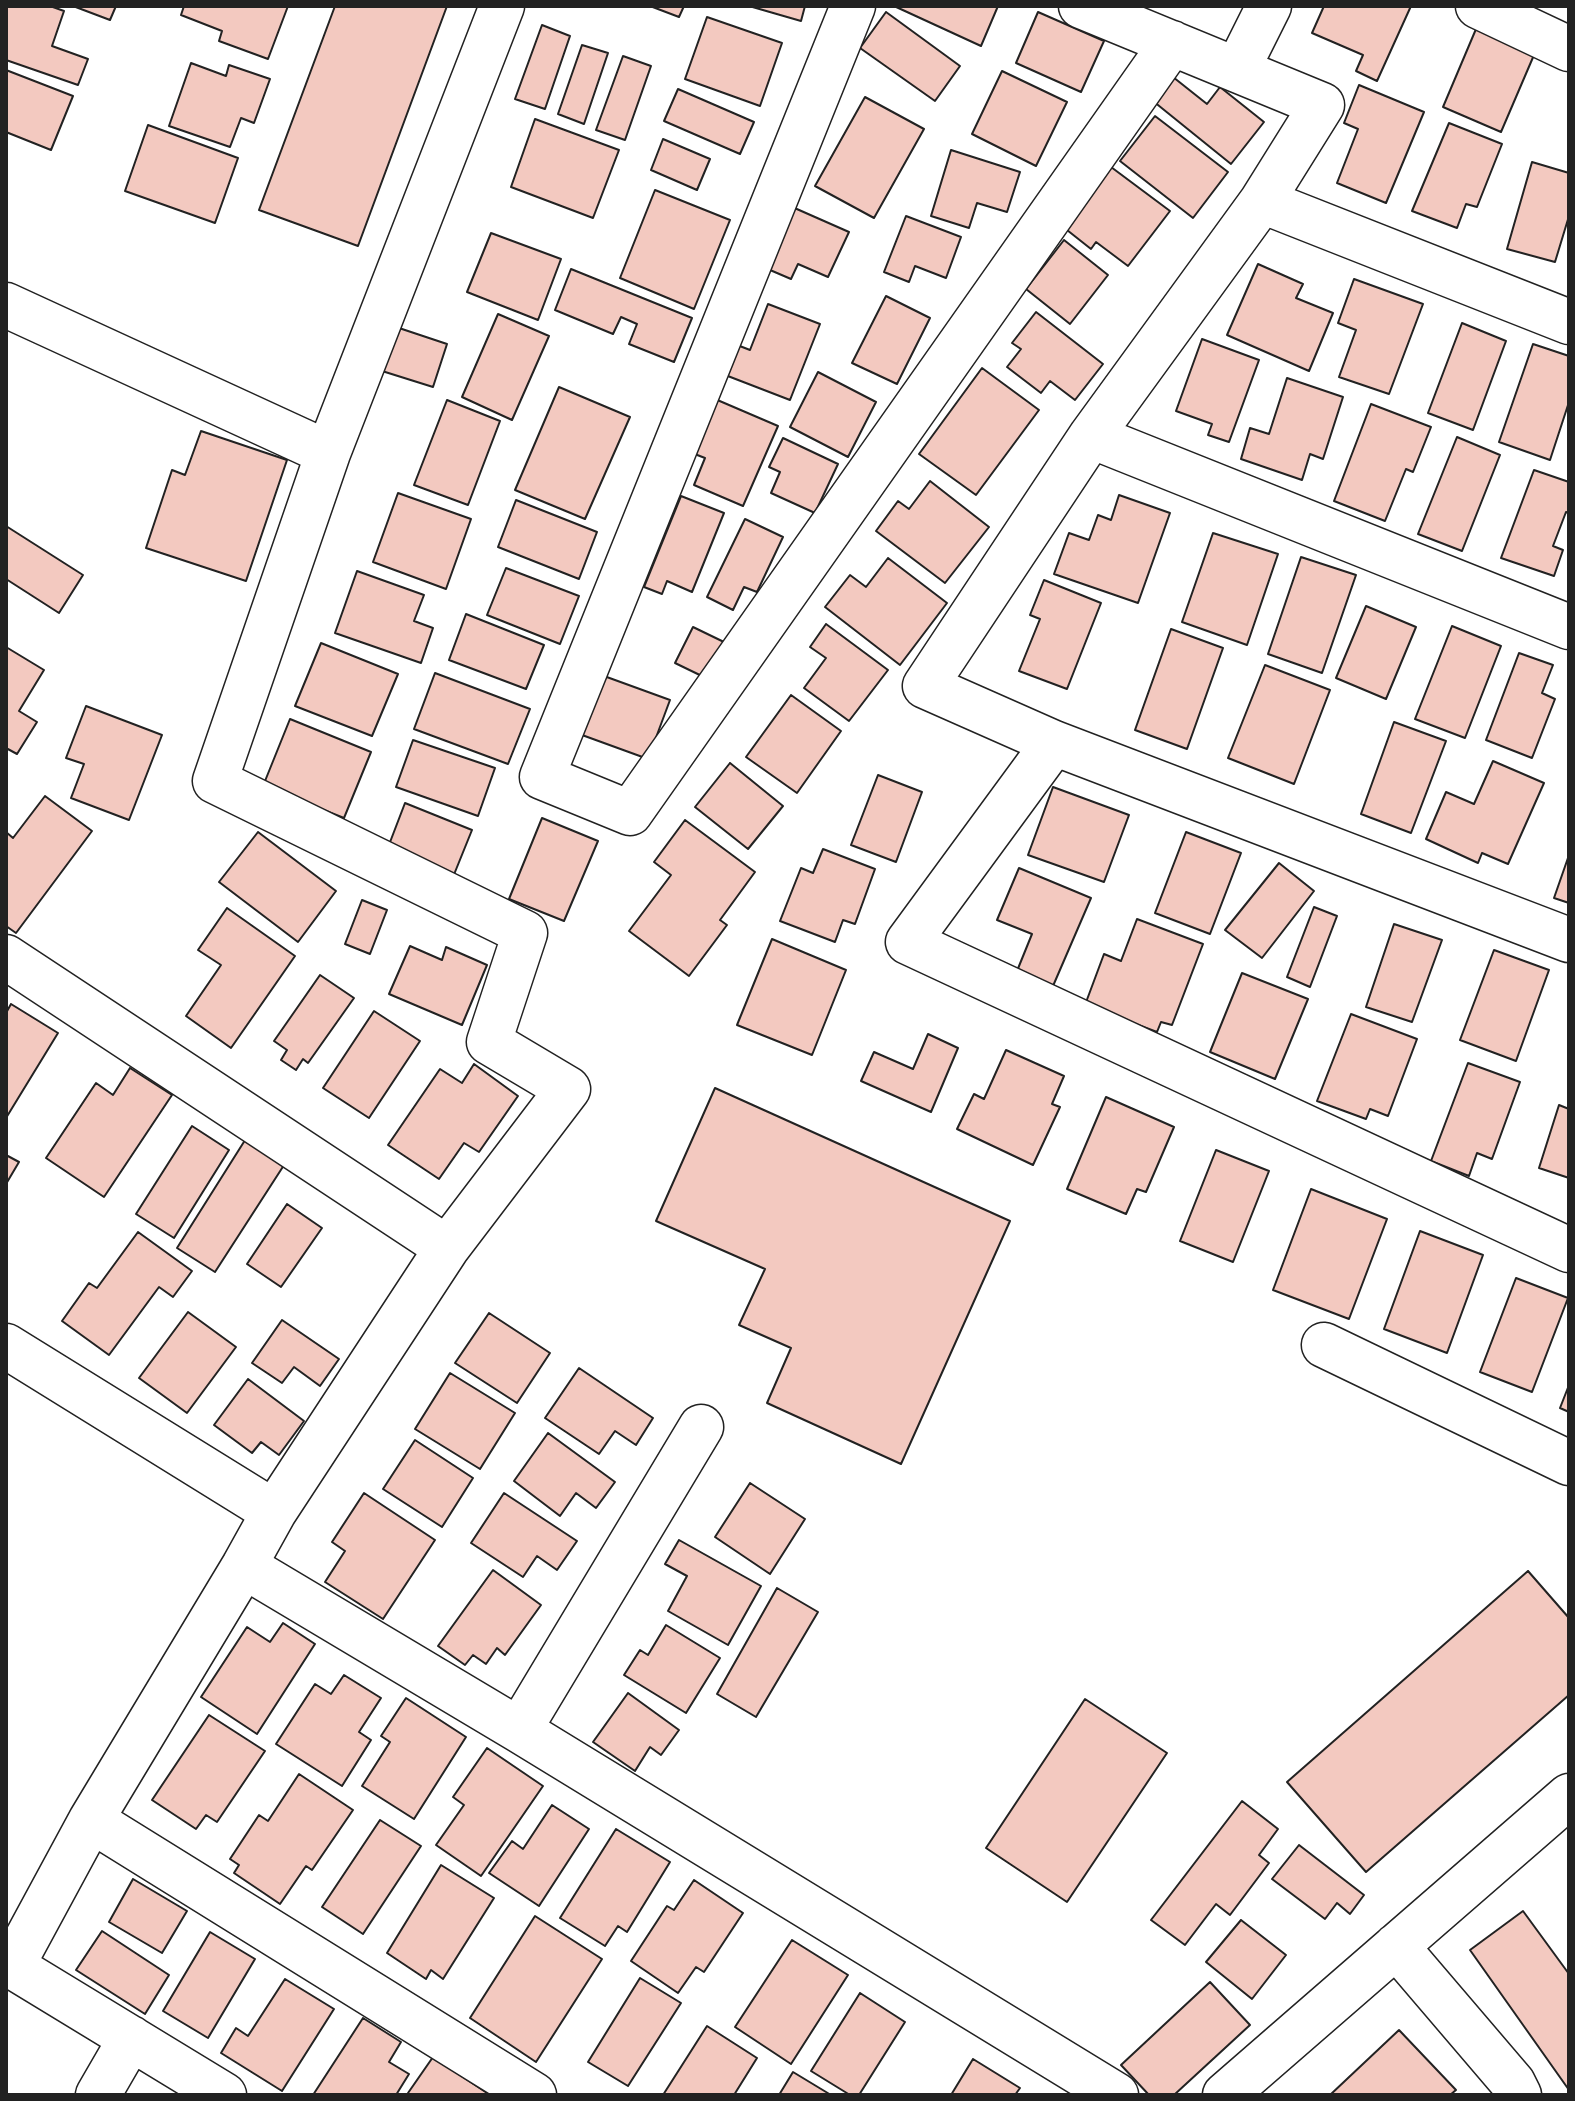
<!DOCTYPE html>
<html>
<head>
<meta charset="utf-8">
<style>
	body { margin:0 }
	#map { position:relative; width:1575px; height:2101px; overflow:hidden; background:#fff; font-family:Montserrat,sans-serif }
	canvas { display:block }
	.frame { position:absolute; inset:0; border:8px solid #222; pointer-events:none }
</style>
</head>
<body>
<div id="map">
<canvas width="1575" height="2101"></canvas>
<div class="frame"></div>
</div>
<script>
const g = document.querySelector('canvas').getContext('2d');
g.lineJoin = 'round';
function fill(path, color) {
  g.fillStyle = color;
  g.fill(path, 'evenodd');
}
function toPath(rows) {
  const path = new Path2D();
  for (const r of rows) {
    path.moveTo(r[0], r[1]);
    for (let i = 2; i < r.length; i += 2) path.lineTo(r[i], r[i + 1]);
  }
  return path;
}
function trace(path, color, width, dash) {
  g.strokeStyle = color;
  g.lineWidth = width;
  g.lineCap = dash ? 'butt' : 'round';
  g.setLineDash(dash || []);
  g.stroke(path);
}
const building = toPath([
	[6,6,50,6,64,11,52,46,88,59,78,85,6,60,6,6],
	[73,6,116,6,110,20,73,6],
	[184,6,288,6,268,59,219,41,222,31,181,15,184,6],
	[335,6,447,6,358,246,259,210,335,6],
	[650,6,684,6,679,17,650,6],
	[749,6,805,6,801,21,749,6],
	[894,6,998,6,981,46,894,6],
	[1324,6,1411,6,1377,81,1356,71,1363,55,1312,33,1324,6],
	[886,12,960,66,935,101,860,48,886,12],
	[1038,12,1104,41,1081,92,1016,63,1038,12],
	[707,17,782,43,760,106,685,79,707,17],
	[542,25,570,36,545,109,515,99,542,25],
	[1476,29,1534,55,1501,132,1443,107,1476,29],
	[582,45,608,53,584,124,558,114,582,45],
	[623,56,651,66,625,140,596,130,623,56],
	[191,63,226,76,229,65,270,79,254,123,241,118,230,147,169,126,191,63],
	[6,70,73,96,51,150,6,132,6,70],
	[1002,71,1067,102,1036,166,972,134,1002,71],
	[1173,77,1207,104,1220,87,1264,122,1231,164,1153,101,1173,77],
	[1359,85,1424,112,1386,203,1337,183,1358,129,1344,123,1359,85],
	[678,89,754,122,740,154,664,121,678,89],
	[865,97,924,129,874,218,815,186,865,97],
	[1155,116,1228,172,1193,218,1120,161,1155,116],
	[535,119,619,150,593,218,511,187,535,119],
	[1449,123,1502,144,1477,207,1466,204,1457,228,1412,211,1449,123],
	[148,125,238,158,215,223,125,191,148,125],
	[663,139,710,159,697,190,651,170,663,139],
	[951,150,1020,172,1007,212,977,203,969,228,931,216,951,150],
	[1532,162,1569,173,1569,216,1555,262,1507,249,1532,162],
	[1107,164,1170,211,1128,266,1096,242,1091,249,1067,230,1072,223,1066,218,1107,164],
	[655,190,730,220,694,309,620,278,655,190],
	[790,206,849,232,828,277,798,264,791,279,763,267,790,206],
	[906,216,961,237,946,278,915,266,909,282,884,272,906,216],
	[491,233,561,259,538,320,467,292,491,233],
	[1064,240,1108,275,1070,324,1026,289,1064,240],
	[1258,264,1303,284,1296,298,1333,313,1309,371,1227,335,1258,264],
	[571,269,692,318,674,362,629,344,637,324,621,317,613,334,555,310,571,269],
	[1354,279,1423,304,1389,394,1339,377,1356,330,1338,323,1354,279],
	[886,296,930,318,897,384,852,363,886,296],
	[768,304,820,324,790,400,720,373,732,343,750,350,768,304],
	[1036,312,1103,364,1075,400,1050,381,1041,393,1007,367,1021,349,1012,343,1036,312],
	[498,314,549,336,512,420,462,397,498,314],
	[1462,323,1506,341,1473,430,1428,413,1462,323],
	[396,327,447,344,433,387,382,371,396,327],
	[1202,339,1259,360,1229,442,1208,435,1212,424,1176,411,1202,339],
	[1533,344,1569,356,1569,402,1550,460,1499,442,1533,344],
	[982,368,1039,410,976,495,919,454,982,368],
	[818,372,876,402,848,457,790,427,818,372],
	[1287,378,1343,397,1323,459,1310,454,1302,480,1241,459,1250,428,1269,434,1287,378],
	[559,387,630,417,585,519,515,490,559,387],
	[715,399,778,426,743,506,694,485,705,458,692,453,715,399],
	[447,400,500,421,468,505,414,485,447,400],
	[1371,404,1431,427,1413,472,1406,469,1385,521,1334,501,1371,404],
	[201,431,287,460,246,581,146,548,172,470,185,475,201,431],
	[1457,437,1500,455,1462,551,1418,534,1457,437],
	[783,438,838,464,815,513,771,493,780,472,769,467,783,438],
	[1534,470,1569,482,1569,513,1566,512,1553,546,1563,550,1554,576,1501,558,1534,470],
	[930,481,989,527,945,583,876,531,898,501,909,509,930,481],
	[398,493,471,519,446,589,373,562,398,493],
	[1119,495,1170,513,1138,603,1054,574,1069,533,1089,540,1098,515,1111,520,1119,495],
	[681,496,724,513,692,592,667,581,662,594,644,587,681,496],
	[516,500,597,532,579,579,498,547,516,500],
	[745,519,783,537,757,592,744,587,733,610,707,597,745,519],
	[6,526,83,575,59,613,6,579,6,526],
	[1213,533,1278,554,1247,645,1182,622,1213,533],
	[1301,557,1356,575,1322,673,1268,654,1301,557],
	[888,558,947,603,900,665,825,607,850,575,866,587,888,558],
	[506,568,579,596,560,644,487,615,506,568],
	[357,571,424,595,414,621,433,628,421,663,335,633,357,571],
	[1044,580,1101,603,1067,689,1019,671,1040,619,1030,615,1044,580],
	[1366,606,1416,627,1386,699,1336,678,1366,606],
	[466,614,544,645,526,689,449,660,466,614],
	[826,624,888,670,849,721,804,688,826,658,810,647,826,624],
	[1452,626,1501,646,1465,738,1415,719,1452,626],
	[693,627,726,643,708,679,675,663,693,627],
	[1171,629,1223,648,1187,749,1135,730,1171,629],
	[321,643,398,674,372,736,295,706,321,643],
	[6,647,44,670,19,711,37,722,17,754,6,748,6,647],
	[1519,653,1553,665,1542,693,1555,699,1532,758,1486,740,1519,653],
	[1265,665,1330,690,1294,784,1228,758,1265,665],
	[435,673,530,709,508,764,414,729,435,673],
	[604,676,670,700,648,759,582,735,604,676],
	[791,695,841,731,797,793,746,757,791,695],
	[86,706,162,735,129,820,71,798,84,764,66,758,86,706],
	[290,719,371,752,344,818,263,786,290,719],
	[1394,722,1446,741,1411,833,1361,814,1394,722],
	[413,740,495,768,478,816,396,787,413,740],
	[1493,761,1544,783,1508,864,1482,853,1478,863,1426,839,1446,792,1474,804,1493,761],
	[730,763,783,806,748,849,695,807,730,763],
	[878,775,922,792,896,862,851,845,878,775],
	[1053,787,1129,815,1104,882,1028,855,1053,787],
	[45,796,92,831,16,933,6,926,6,832,13,838,45,796],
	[405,803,472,830,453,877,387,850,405,803],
	[542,818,598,841,564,921,509,899,542,818],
	[685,820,755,872,720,920,727,925,689,976,629,931,671,875,654,862,685,820],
	[258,832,336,891,298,942,219,882,258,832],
	[1186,832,1241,853,1210,934,1155,913,1186,832],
	[823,849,875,869,855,924,843,920,835,942,780,921,801,868,813,873,823,849],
	[1569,855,1569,903,1554,898,1569,855],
	[1279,863,1314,891,1262,958,1225,930,1279,863],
	[1019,868,1091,898,1053,986,1017,971,1032,934,997,920,1019,868],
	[362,900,387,910,370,954,345,944,362,900],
	[1314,907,1337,916,1310,987,1287,977,1314,907],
	[227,908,295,956,231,1048,186,1016,221,965,198,950,227,908],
	[1137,919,1203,944,1172,1025,1161,1022,1157,1032,1085,1005,1104,954,1121,961,1137,919],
	[1394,924,1442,940,1412,1022,1366,1007,1394,924],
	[772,939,846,970,812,1055,737,1025,772,939],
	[410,946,442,960,446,947,487,965,462,1025,389,994,410,946],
	[1494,950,1549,970,1516,1061,1460,1040,1494,950],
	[1242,973,1308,999,1275,1079,1210,1052,1242,973],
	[320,975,354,998,308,1063,303,1059,296,1070,281,1060,287,1050,274,1041,320,975],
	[11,1004,58,1033,6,1118,6,1013,11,1004],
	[374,1011,420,1041,369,1118,323,1088,374,1011],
	[1351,1014,1417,1039,1388,1116,1370,1109,1366,1119,1317,1101,1351,1014],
	[928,1034,958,1048,931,1112,861,1081,874,1052,913,1069,928,1034],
	[1006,1050,1064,1076,1052,1104,1060,1107,1033,1165,957,1129,974,1094,984,1099,1006,1050],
	[1468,1063,1520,1082,1492,1159,1477,1153,1469,1176,1431,1161,1468,1063],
	[474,1064,518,1096,479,1152,464,1143,439,1179,388,1145,440,1069,462,1083,474,1064],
	[130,1068,172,1095,104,1197,46,1158,96,1083,113,1095,130,1068],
	[715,1088,1010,1221,901,1464,767,1403,791,1348,739,1325,765,1269,656,1221,715,1088],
	[1106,1097,1174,1127,1146,1192,1137,1189,1126,1214,1067,1189,1106,1097],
	[1559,1105,1569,1109,1569,1178,1539,1168,1559,1105],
	[192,1126,229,1150,174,1238,136,1214,192,1126],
	[247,1137,286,1162,215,1272,177,1248,247,1137],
	[1216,1150,1269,1171,1233,1262,1180,1241,1216,1150],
	[6,1155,19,1162,6,1184,6,1155],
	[1311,1189,1387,1219,1349,1319,1273,1290,1311,1189],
	[287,1204,322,1228,281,1287,247,1264,287,1204],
	[1420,1231,1483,1255,1447,1353,1384,1329,1420,1231],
	[138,1232,192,1271,173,1297,159,1287,109,1355,62,1321,89,1283,97,1288,138,1232],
	[1516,1278,1568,1298,1532,1392,1480,1372,1516,1278],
	[188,1312,236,1347,187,1413,139,1378,188,1312],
	[489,1313,550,1353,517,1403,455,1363,489,1313],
	[282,1320,339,1359,320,1386,294,1367,282,1383,252,1363,282,1320],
	[579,1368,653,1418,636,1445,615,1431,599,1454,545,1418,579,1368],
	[450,1373,515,1413,480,1469,415,1429,450,1373],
	[248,1379,304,1421,279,1455,261,1442,252,1453,214,1425,248,1379],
	[1569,1385,1569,1412,1560,1408,1569,1385],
	[548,1433,615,1482,596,1508,576,1493,560,1516,514,1481,548,1433],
	[415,1440,473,1478,442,1527,383,1489,415,1440],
	[750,1483,805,1519,770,1574,715,1537,750,1483],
	[364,1493,435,1540,383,1619,325,1582,345,1551,332,1542,364,1493],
	[504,1493,577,1541,557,1570,537,1556,523,1577,471,1543,504,1493],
	[679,1540,761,1586,728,1645,668,1611,687,1576,665,1564,679,1540],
	[493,1570,541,1605,505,1655,497,1648,486,1664,473,1655,465,1665,438,1646,493,1570],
	[1528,1571,1569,1618,1569,1695,1366,1872,1287,1782,1528,1571],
	[777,1588,818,1612,756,1717,717,1694,777,1588],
	[283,1623,315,1644,257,1734,201,1697,247,1627,270,1642,283,1623],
	[666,1625,720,1658,686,1713,624,1675,640,1650,648,1655,666,1625],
	[344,1675,381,1698,359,1732,371,1740,342,1786,276,1744,315,1684,331,1694,344,1675],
	[628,1693,679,1730,661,1755,650,1747,635,1771,593,1742,628,1693],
	[406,1698,466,1737,414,1819,362,1786,390,1742,381,1736,406,1698],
	[1085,1699,1167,1753,1067,1902,986,1848,1085,1699],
	[209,1715,265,1751,217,1822,206,1815,196,1829,152,1800,209,1715],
	[487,1748,543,1786,481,1876,436,1845,464,1805,453,1797,487,1748],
	[299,1774,353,1810,312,1870,306,1866,280,1904,234,1873,239,1865,230,1859,259,1815,268,1821,299,1774],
	[1242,1801,1278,1829,1259,1855,1269,1863,1230,1915,1216,1904,1185,1945,1151,1920,1242,1801],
	[552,1805,589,1829,539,1906,489,1873,512,1841,523,1849,552,1805],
	[380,1820,421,1846,363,1934,322,1907,380,1820],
	[616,1829,670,1862,627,1932,618,1926,605,1946,560,1918,616,1829],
	[1299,1845,1364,1895,1350,1914,1337,1903,1325,1919,1272,1879,1299,1845],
	[441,1865,494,1898,443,1979,431,1970,426,1979,387,1953,441,1865],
	[133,1879,187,1911,162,1953,109,1922,133,1879],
	[694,1880,743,1913,704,1972,696,1967,678,1993,631,1961,667,1906,674,1910,694,1880],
	[1523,1911,1569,1974,1569,2090,1470,1950,1523,1911],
	[535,1916,602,1959,536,2062,470,2018,535,1916],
	[1241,1920,1286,1955,1252,1999,1206,1962,1241,1920],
	[102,1931,169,1975,145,2014,76,1970,102,1931],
	[210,1932,255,1959,208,2038,163,2011,210,1932],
	[792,1940,848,1975,791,2064,735,2027,792,1940],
	[640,1978,681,2003,628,2086,588,2062,640,1978],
	[285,1979,334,2009,282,2091,221,2053,236,2028,248,2036,285,1979],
	[1210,1982,1250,2025,1174,2095,1149,2095,1121,2065,1210,1982],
	[860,1993,905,2022,859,2095,850,2095,811,2071,860,1993],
	[363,2018,401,2042,389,2062,409,2074,396,2095,313,2095,363,2018],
	[707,2026,757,2058,734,2095,663,2095,707,2026],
	[1399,2030,1456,2090,1450,2095,1330,2095,1399,2030],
	[433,2057,490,2095,411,2095,408,2093,433,2057],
	[973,2059,1020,2088,1015,2095,951,2095,973,2059],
	[793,2072,831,2095,779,2095,793,2072]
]);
const minor = toPath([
	[853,6,542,777,630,813,1172,43],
	[1081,6,1322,105,1262,201,1569,322],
	[1478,6,1569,49],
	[1237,70,1269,6],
	[1262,201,1091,436,925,686,1054,743,1569,940],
	[6,305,328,453],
	[1091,436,1569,627],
	[1054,743,908,942,1569,1250],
	[6,957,447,1248],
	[1324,1345,1569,1463],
	[6,1346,274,1512],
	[244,1566,519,1730,1116,2095],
	[519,1730,701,1427],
	[91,1820,534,2095],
	[1396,1946,1513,2083,1519,2095],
	[98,2095,131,2038],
	[224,2095,12,1966,91,1820,244,1566,274,1512,447,1248,568,1089,489,1042,525,933,215,781,328,453,502,6],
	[1225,2095,1569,1796]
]);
fill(building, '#f3c9c0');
trace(building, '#222', 2);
trace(minor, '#222', 47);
trace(minor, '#fff', 44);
</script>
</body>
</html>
